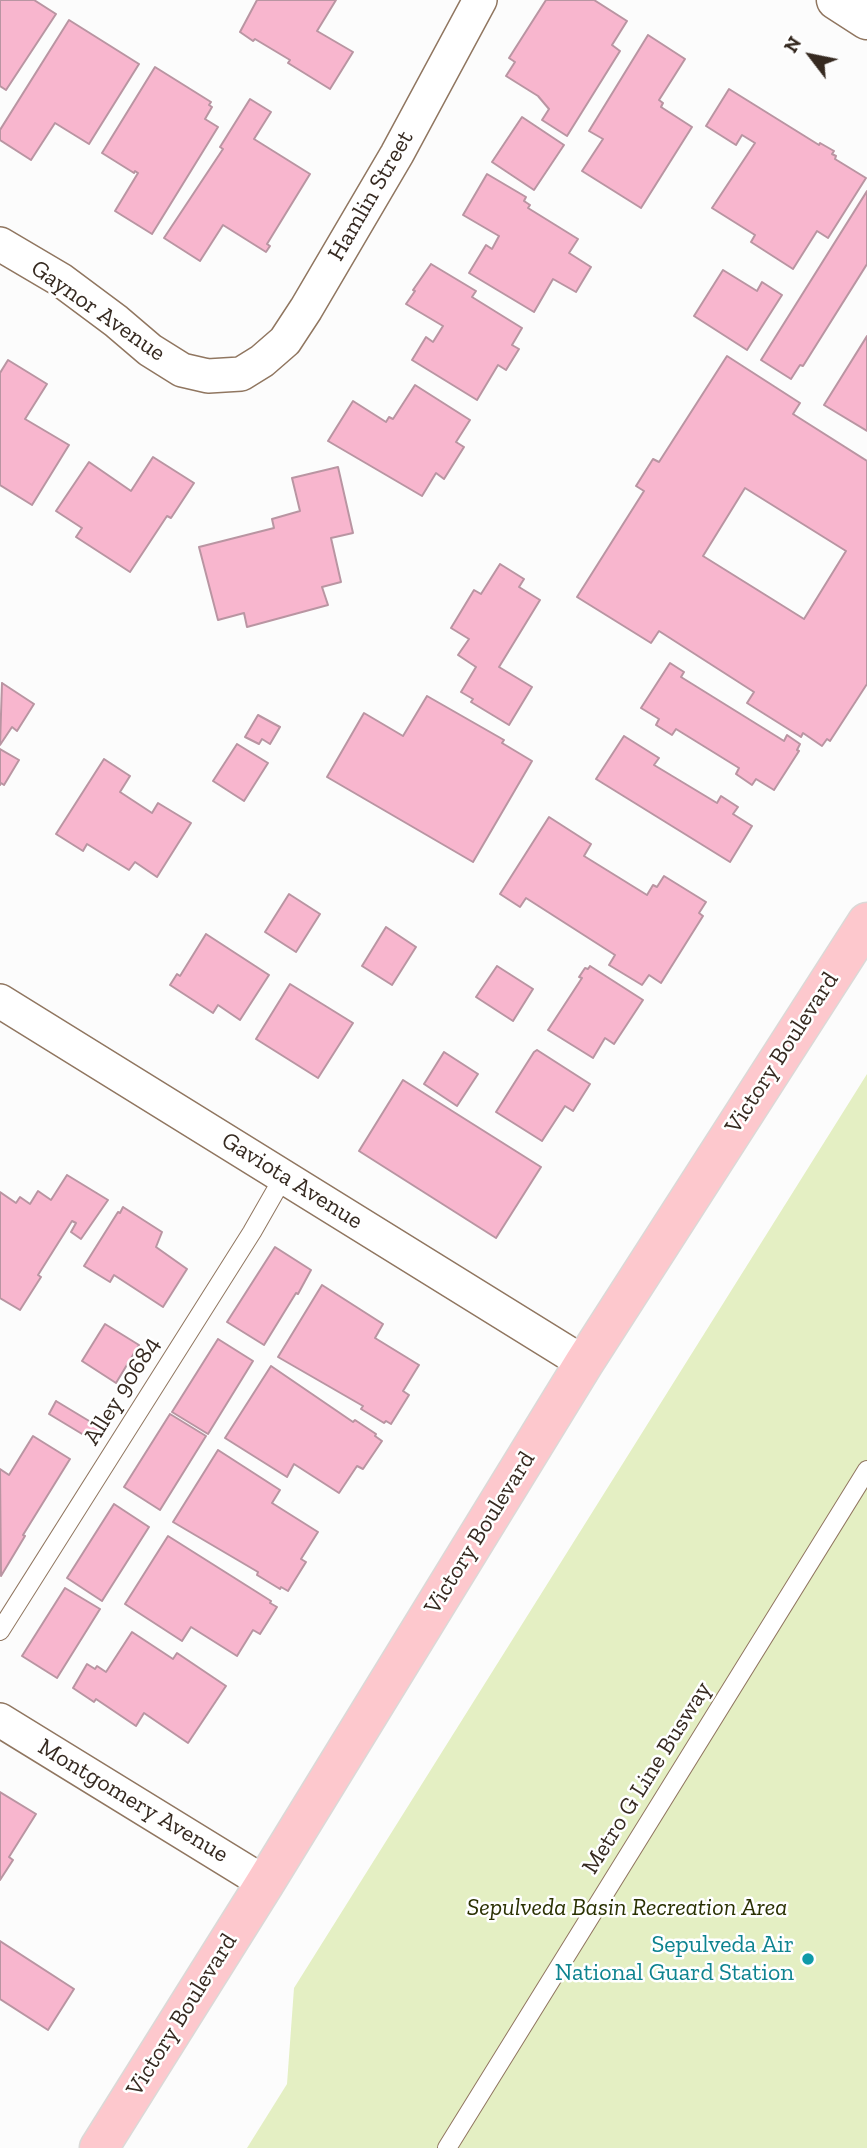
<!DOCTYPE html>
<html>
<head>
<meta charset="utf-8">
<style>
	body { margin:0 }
	#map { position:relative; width:867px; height:2148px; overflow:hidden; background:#fcfcfc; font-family:"Zilla Slab",serif }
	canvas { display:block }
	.north { position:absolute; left:776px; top:21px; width:70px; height:70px; -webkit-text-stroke:5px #fff; paint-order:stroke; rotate:302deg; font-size:19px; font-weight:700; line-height:28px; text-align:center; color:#362a21 }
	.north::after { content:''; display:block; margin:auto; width:24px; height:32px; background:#362a21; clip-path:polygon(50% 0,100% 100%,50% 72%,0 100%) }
</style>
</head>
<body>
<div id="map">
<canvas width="867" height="2148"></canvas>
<div class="north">N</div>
</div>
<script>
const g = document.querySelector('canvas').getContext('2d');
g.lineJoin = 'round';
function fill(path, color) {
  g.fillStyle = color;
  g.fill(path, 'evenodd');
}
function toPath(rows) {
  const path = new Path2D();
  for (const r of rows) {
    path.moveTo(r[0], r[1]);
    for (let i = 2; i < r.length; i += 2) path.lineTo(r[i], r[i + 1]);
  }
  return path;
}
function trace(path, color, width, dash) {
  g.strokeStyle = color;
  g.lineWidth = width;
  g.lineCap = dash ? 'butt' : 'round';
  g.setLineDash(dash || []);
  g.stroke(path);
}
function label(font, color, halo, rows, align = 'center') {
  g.font = font + ' "Zilla Slab",serif';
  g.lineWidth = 5;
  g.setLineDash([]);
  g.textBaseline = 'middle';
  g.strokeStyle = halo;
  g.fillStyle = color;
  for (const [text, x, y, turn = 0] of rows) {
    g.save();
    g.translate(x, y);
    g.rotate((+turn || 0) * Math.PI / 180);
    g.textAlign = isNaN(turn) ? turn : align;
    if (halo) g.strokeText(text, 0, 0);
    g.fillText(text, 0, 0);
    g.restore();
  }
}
const green = toPath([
	[867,1074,867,2148,247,2148,287,2084,294,1988]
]);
const building = toPath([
	[0,0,34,0,56,14,6,90,0,86,0,0],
	[257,0,336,0,317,31,353,52,330,89,288,63,290,60,255,39,253,41,240,32,257,0],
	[546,0,594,0,627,21,612,45,620,51,567,136,542,120,549,109,538,96,506,76,515,62,509,58,546,0],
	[69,20,139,64,89,144,55,123,31,160,0,140,0,130,69,20],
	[648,35,685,59,659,100,663,103,661,107,692,127,641,208,582,171,603,139,589,131,648,35],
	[155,67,211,102,209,105,212,107,205,119,218,127,152,234,115,211,138,173,135,171,134,173,102,153,155,67],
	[729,89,819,145,820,143,834,151,832,154,836,156,835,159,866,178,828,238,817,231,793,269,751,242,755,235,712,208,755,143,742,135,736,145,706,126,729,89],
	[250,99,271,112,254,139,310,174,267,244,270,246,266,252,223,225,200,261,164,238,223,149,220,147,250,99],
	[522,117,564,145,534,190,492,162,522,117],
	[487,174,526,197,524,201,530,205,528,208,578,239,569,253,591,267,576,292,553,279,534,312,469,273,486,245,492,249,499,236,463,215,487,174],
	[867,191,867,264,803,366,800,365,791,379,761,360,867,191],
	[431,264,476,291,472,297,522,328,512,345,519,349,506,370,498,365,477,400,412,360,426,337,433,342,443,326,406,304,415,291,413,290,431,264],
	[723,270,757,291,762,282,782,295,747,350,694,316,723,270],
	[867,336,867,431,824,405,867,336],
	[727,356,800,403,793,414,867,461,867,684,830,741,827,739,822,746,803,733,801,737,747,703,754,692,659,631,651,643,577,597,644,491,636,486,653,459,659,462,727,356],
	[745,488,846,551,804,619,703,556,745,488],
	[8,360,47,384,25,419,69,445,32,505,0,485,0,373,8,360],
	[415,385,470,420,456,442,464,447,444,479,436,473,422,496,328,441,353,401,386,422,389,417,393,419,415,385],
	[153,457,194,483,171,518,167,516,130,572,76,537,82,528,56,511,89,462,131,491,153,457],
	[338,467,353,533,331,538,341,582,322,587,328,605,247,627,244,613,218,620,199,547,274,528,272,519,300,511,292,478,338,467],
	[500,564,524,579,519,587,540,600,499,667,532,687,509,725,471,702,473,699,461,692,476,667,458,655,469,639,451,628,474,590,481,594,500,564],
	[670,663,684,672,681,677,784,741,787,735,800,744,797,750,799,751,774,790,756,779,752,785,736,774,739,768,676,729,672,735,656,725,659,719,641,708,670,663],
	[2,683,34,704,17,731,12,727,0,745,2,683],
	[427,696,504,740,502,743,532,761,473,862,327,777,364,713,403,736,427,696],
	[258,715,280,727,270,744,262,739,259,744,245,737,258,715],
	[624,736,659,758,654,765,717,803,721,796,738,807,733,814,752,826,730,862,596,779,624,736],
	[237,744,268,763,244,801,213,781,237,744],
	[0,749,19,760,4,785,1,783,0,785,0,749],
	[104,759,130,776,120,792,152,813,158,803,191,823,157,877,135,862,129,870,87,844,83,851,56,834,104,759],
	[549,817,591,844,584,856,647,895,653,885,657,887,664,876,706,902,699,913,703,916,661,983,649,975,642,985,609,965,615,955,526,898,520,907,500,894,549,817],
	[289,894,320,914,296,952,265,932,289,894],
	[386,927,416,947,392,985,362,966,386,927],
	[206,934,269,975,240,1020,218,1005,213,1013,170,985,177,974,180,976,206,934],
	[497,966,533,989,513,1021,476,997,497,966],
	[590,966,643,1000,614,1044,605,1038,593,1058,548,1030,582,978,579,977,585,968,588,969,590,966],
	[290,984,353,1023,318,1078,256,1039,290,984],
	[537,1050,590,1084,573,1111,565,1106,542,1141,496,1112,534,1052,537,1050],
	[444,1052,478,1074,457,1106,424,1084,444,1052],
	[403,1080,541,1167,496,1238,359,1151,403,1080],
	[67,1175,108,1200,81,1239,71,1232,76,1223,72,1221,38,1275,41,1277,20,1310,0,1298,0,1192,16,1203,20,1197,30,1204,38,1191,51,1200,67,1175],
	[123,1207,162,1232,156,1247,187,1269,163,1307,114,1275,110,1282,84,1266,118,1212,120,1213,123,1207],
	[275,1247,311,1270,298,1294,296,1293,264,1345,227,1322,275,1247],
	[322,1285,383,1324,375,1338,419,1365,403,1391,409,1395,391,1424,386,1421,384,1423,361,1409,363,1406,278,1357,322,1285],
	[105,1324,139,1345,116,1383,82,1361,105,1324],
	[218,1339,253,1361,208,1434,172,1412,218,1339],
	[271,1366,353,1422,355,1420,376,1434,375,1436,382,1441,363,1469,357,1466,339,1493,294,1464,287,1477,225,1438,271,1366],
	[56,1401,104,1430,97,1443,49,1414,56,1401],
	[170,1414,206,1436,160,1510,124,1487,170,1414],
	[33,1436,70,1459,23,1535,25,1536,1,1576,0,1469,9,1475,33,1436],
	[218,1450,280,1490,272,1503,318,1532,301,1559,306,1562,288,1591,281,1587,280,1589,257,1575,258,1572,173,1522,218,1450],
	[114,1504,149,1527,102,1601,67,1578,114,1504],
	[168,1536,271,1601,270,1603,277,1607,260,1634,253,1630,237,1656,191,1627,182,1641,125,1604,168,1536],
	[65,1588,100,1609,57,1678,22,1656,65,1588],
	[132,1632,173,1659,177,1653,226,1686,188,1743,144,1713,136,1726,96,1699,94,1702,73,1688,87,1664,95,1669,97,1666,106,1672,132,1632],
	[0,1792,36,1814,9,1857,13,1860,0,1880,0,1792],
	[0,1941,74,1989,48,2030,0,1999,0,1941]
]);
const service = toPath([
	[0,1631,252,1232,284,1176],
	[447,2148,867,1470]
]);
const minor = toPath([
	[0,244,61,280,116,321,150,350,182,370,208,376,241,374,262,361,285,341,306,309,397,154,480,0],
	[0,1001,584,1363],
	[0,1720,265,1883]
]);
const tertiary = toPath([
	[836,0,867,20]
]);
const primary = toPath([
	[99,2148,265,1883,584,1363,867,922]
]);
const markers = [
	[808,1959,7,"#0f9aa8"]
];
const streetNames = [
	["Hamlin Street",371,196,-60],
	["Gaynor Avenue",98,311,35],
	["Victory Boulevard",782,1053,-57],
	["Gaviota Avenue",292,1181,32],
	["Alley 90684",122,1391,-58],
	["Victory Boulevard",480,1533,-58],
	["Metro G Line Busway",647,1778,-58],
	["Montgomery Avenue",133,1801,31],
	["Victory Boulevard",182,2015,-58]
];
const parkNames = [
	["Sepulveda Basin Recreation Area",627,1908]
];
const cultureNames = [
	["Sepulveda Air",794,1945],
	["National Guard Station",794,1973]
];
fill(green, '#e4efc3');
fill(building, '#f8b6ce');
trace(building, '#b995a2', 2);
trace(service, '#907660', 20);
trace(minor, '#907660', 36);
trace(tertiary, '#907660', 41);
trace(primary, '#dbd9d7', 41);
trace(service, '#fff', 18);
trace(minor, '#fff', 33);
trace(tertiary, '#fff', 38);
trace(primary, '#fdc8cd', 38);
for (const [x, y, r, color] of markers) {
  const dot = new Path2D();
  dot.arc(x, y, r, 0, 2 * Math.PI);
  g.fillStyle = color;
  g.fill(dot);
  trace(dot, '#fff', 2.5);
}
label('24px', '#362a21', '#fff', streetNames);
label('italic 24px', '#2a3102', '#fff', parkNames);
label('24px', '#0d838f', '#fff', cultureNames, 'right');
</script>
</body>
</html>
